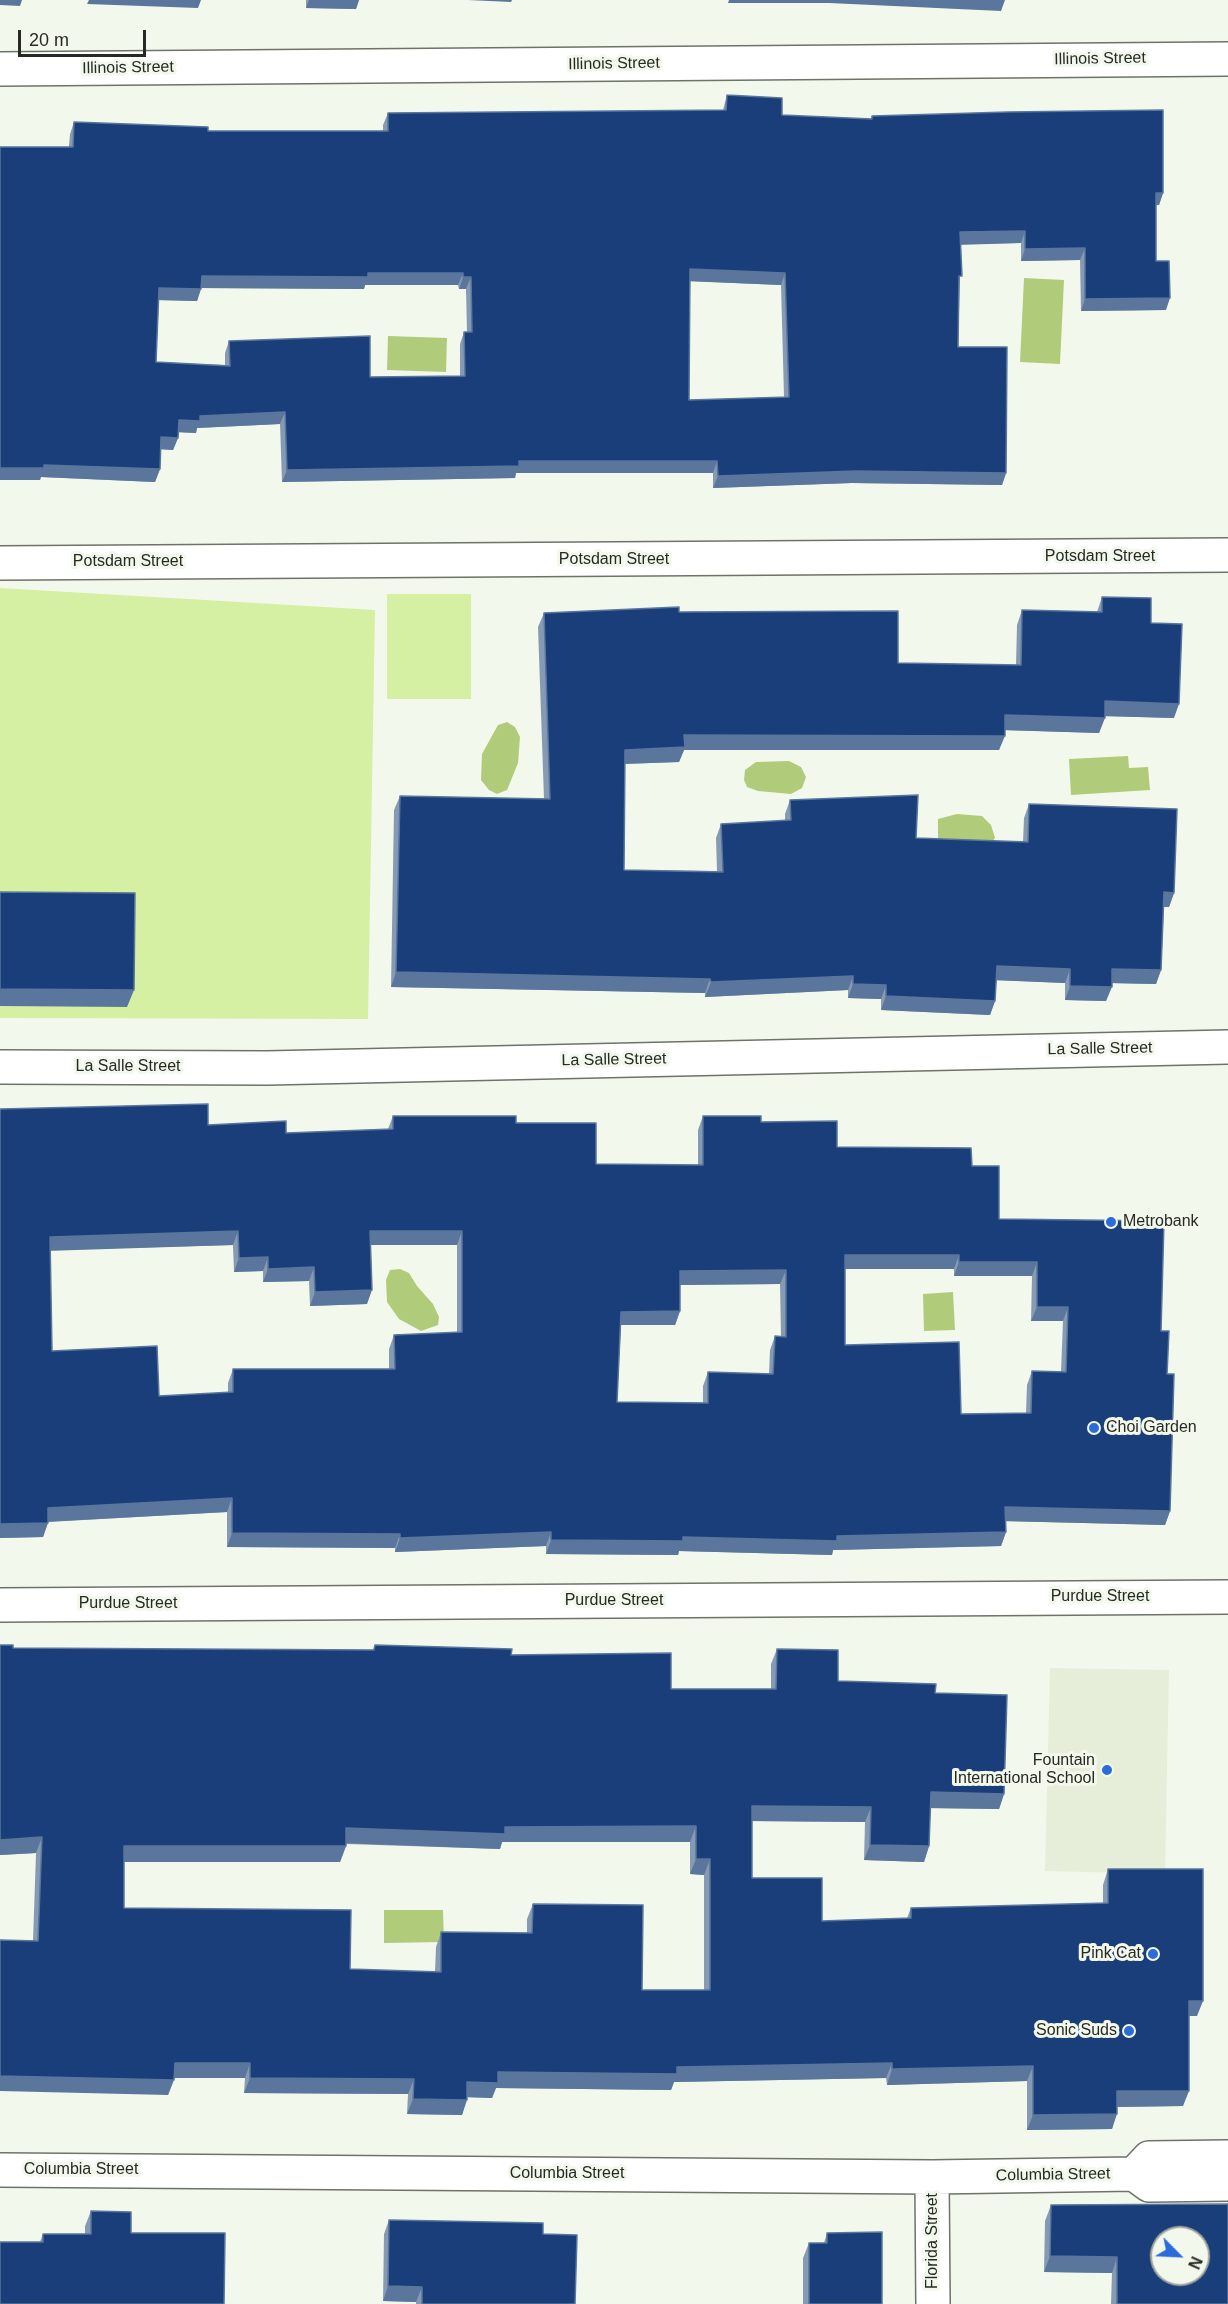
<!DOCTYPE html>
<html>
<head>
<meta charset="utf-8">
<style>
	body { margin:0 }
	#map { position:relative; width:1228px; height:2304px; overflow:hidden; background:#f3f8ec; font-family:Arial,sans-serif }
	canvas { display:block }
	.north { position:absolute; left:1150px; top:2226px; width:60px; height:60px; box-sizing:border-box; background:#f3f8ec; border:2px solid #a1a59c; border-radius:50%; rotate:114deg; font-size:16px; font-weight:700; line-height:24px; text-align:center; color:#272925 }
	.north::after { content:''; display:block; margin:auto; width:21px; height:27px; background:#2a6cd8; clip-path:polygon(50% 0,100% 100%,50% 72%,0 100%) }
	.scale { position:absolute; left:18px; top:30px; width:128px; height:27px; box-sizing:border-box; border:3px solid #272925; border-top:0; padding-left:8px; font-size:18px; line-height:21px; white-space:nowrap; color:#272925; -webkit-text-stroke:4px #f3f8ec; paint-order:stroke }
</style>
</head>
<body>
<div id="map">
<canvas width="1228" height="2304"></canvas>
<div class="north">N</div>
<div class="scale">20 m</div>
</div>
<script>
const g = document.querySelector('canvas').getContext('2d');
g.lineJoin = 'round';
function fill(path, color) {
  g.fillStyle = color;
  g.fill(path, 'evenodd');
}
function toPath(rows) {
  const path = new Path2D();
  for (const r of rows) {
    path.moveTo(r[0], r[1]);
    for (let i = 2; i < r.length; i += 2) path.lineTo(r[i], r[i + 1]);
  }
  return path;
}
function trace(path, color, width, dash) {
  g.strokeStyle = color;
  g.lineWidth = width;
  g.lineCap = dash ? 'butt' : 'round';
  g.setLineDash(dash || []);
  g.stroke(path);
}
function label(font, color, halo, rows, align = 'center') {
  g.font = font + ' Arial,sans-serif';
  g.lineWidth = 6;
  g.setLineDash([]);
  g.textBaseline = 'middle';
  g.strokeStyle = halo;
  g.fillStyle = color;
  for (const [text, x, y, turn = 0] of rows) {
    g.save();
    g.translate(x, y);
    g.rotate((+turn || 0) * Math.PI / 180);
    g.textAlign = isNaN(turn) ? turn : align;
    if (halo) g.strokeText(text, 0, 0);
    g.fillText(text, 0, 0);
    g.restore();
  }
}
const built = toPath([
	[1050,1668,1169,1670,1165,1874,1045,1871]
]);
const green = toPath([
	[0,588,375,610,368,1019,0,1018],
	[387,594,471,594,471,699,387,699]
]);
const water = toPath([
	[1024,278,1064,280,1060,364,1020,362],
	[388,336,447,338,446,372,387,370],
	[507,722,515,727,520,737,518,763,507,790,497,794,489,790,481,780,482,754,498,725],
	[1128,756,1129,768,1148,767,1150,790,1071,795,1069,759],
	[789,761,801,767,806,777,802,788,791,794,758,791,747,787,744,780,745,770,756,762],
	[957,814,982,816,991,825,995,838,989,845,938,839,938,819],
	[400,1269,409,1273,417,1286,433,1304,439,1317,438,1325,421,1331,399,1319,387,1302,386,1280,390,1270],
	[953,1292,955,1330,924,1331,923,1294],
	[384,1910,443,1910,444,1942,384,1943]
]);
const minor = toPath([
	[0,69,1228,59],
	[0,563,1228,555],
	[0,1067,267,1068,1228,1047],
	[0,1605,1228,1597],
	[0,2170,932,2177,1134,2174,1149,2185,1228,2184],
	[1134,2174,1149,2158,1228,2157],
	[932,2177,933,2304]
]);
const wall = toPath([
	[306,0,359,0,356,9,306,8],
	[727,95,782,115,871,119,872,116,1163,193,1159,205,1156,205,1156,261,1166,310,1081,311,1080,260,1021,261,1021,243,961,244,958,347,1006,473,1002,485,852,483,713,488,713,473,516,473,515,478,282,482,280,424,197,428,196,433,178,432,178,438,173,450,160,449,160,469,155,482,41,477,40,480,70,134,74,122,208,131,383,131,383,125,388,113,723,110],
	[689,281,781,285,784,397,689,400],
	[365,285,458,285,459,289,466,289,467,332,464,332,460,344,460,376,370,377,229,341,225,353,225,365,156,362,159,300,197,301,201,288,364,289],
	[1102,597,1151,623,1174,718,1105,716,1099,733,1005,730,999,750,684,750,679,762,625,764,624,870,717,871,716,838,721,824,785,821,785,814,790,800,916,838,1023,842,1024,818,1029,804,1174,893,1169,907,1164,907,1161,970,1156,984,1112,983,1106,1001,1065,1000,1065,983,996,980,995,1001,990,1015,881,1010,881,999,848,998,848,990,705,997,705,993,391,987,394,810,400,796,544,799,538,627,544,613,679,612,898,663,1016,665,1017,625,1022,610,1097,612],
	[0,1109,208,1125,286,1133,388,1129,393,1116,516,1123,596,1164,698,1165,698,1130,703,1116,761,1122,837,1147,972,1166,999,1219,1161,1331,1167,1374,1170,1511,1165,1525,1005,1521,1006,1532,1001,1546,833,1550,832,1555,679,1551,678,1555,546,1554,546,1546,395,1552,395,1548,227,1547,227,1512,48,1522,43,1537,0,1538],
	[233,1245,234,1272,263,1271,263,1282,309,1281,310,1306,367,1304,370,1245,457,1245,457,1333,394,1335,389,1349,389,1369,233,1369,228,1383,228,1393,159,1396,52,1351,50,1250],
	[845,1269,954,1269,954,1276,1032,1276,1031,1321,1063,1321,1061,1372,1032,1371,1027,1385,1026,1413,961,1414,845,1345],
	[780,1284,781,1336,775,1336,770,1350,769,1374,708,1372,703,1386,703,1403,617,1402,621,1325,675,1325,680,1311,680,1285],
	[0,1645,13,1648,373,1650,375,1645,511,1655,671,1689,771,1689,771,1664,777,1649,838,1681,935,1693,1004,1794,999,1809,930,1808,929,1846,924,1862,864,1860,865,1822,752,1821,752,1878,822,1921,907,1918,911,1908,1103,1903,1103,1885,1108,1869,1197,2016,1189,2016,1183,2106,1117,2107,1112,2129,1027,2130,1027,2081,887,2085,886,2078,674,2082,671,2090,496,2088,492,2098,467,2097,462,2115,407,2114,408,2094,244,2093,245,2078,174,2078,168,2095,33,1941,36,1853,0,1855],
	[502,1842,690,1842,690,1874,704,1875,704,1990,642,1990,533,1904,527,1919,527,1933,441,1932,436,1947,435,1972,350,1969,124,1908,124,1862,340,1862,346,1846,346,1844,500,1849],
	[1051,2205,1228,2304,1111,2304,1112,2273,1044,2272,1045,2221],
	[91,2211,131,2233,40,2242,43,2234,85,2234,85,2226],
	[389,2220,543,2234,575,2304,416,2304,416,2302,383,2301,384,2234],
	[827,2233,882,2304,803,2304,803,2258,809,2243,824,2243]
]);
const shadedWall = toPath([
	[0,0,22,0,20,6,0,5],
	[89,0,201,0,198,8,87,4],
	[309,0,359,0,356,9,306,8],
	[468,0,512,0,511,2],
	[729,0,1005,0,1001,11,829,3,728,3],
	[1156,193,1163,193,1159,205,1151,205],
	[1025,231,1021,243,956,245,960,232],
	[1085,248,1080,260,1021,261,1025,249],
	[690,269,785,273,781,285,685,281],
	[368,273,463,273,458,285,365,285,364,289,197,288,202,276],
	[463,277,471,277,466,289,459,289],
	[159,288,201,289,197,301,155,300],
	[1170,298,1166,310,1081,311,1085,299],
	[285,412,280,424,197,428,196,433,174,432,179,420,200,416],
	[161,437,178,438,173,450,157,449],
	[519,461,717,461,713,473,516,473,515,478,282,482,287,470],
	[44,465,160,469,155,482,41,477,40,480,0,480,0,468],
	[856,471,1006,473,1002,485,852,483,713,488,718,476],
	[1105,701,1179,704,1174,718,1100,716],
	[1005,715,1105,718,1099,733,1000,730],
	[684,735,1005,736,999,750,684,750,679,762,620,764,625,750],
	[1164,892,1174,893,1169,907,1159,907],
	[997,966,1070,969,1065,983,991,980],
	[1112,969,1161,970,1156,984,1107,983],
	[396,972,710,979,705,993,391,987],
	[853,976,848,990,705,997,711,982],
	[853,984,886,985,881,999,848,998],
	[1070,986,1112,987,1106,1001,1065,1000],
	[0,989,134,990,127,1007,0,1006],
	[886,996,995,1001,990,1015,881,1010],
	[238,1231,233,1245,45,1251,50,1237],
	[370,1231,462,1231,457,1245,365,1245],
	[845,1255,959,1255,954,1269,840,1269],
	[268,1257,263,1271,234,1272,239,1258],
	[959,1262,1037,1262,1032,1276,954,1276],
	[314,1267,309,1281,263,1282,268,1269],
	[786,1270,780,1284,675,1285,680,1271],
	[372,1290,367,1304,310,1306,315,1292],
	[1037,1307,1068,1307,1063,1321,1031,1321],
	[680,1311,675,1325,616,1325,621,1312],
	[232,1498,227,1512,43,1522,48,1508],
	[1005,1507,1170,1511,1165,1525,1000,1521],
	[48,1523,43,1537,0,1538,0,1524],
	[551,1532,546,1546,395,1552,400,1538],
	[1006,1532,1001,1546,833,1550,832,1555,679,1551,678,1555,546,1554,551,1540],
	[232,1533,400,1534,395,1548,227,1547],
	[931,1792,1004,1794,999,1809,925,1808],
	[752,1806,871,1807,865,1822,746,1821],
	[696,1826,690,1842,502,1842,500,1849,340,1843,346,1828],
	[42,1837,36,1853,0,1855,0,1840],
	[870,1845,929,1846,924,1862,864,1860],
	[124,1846,346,1846,340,1862,119,1862],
	[696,1859,710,1859,704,1875,690,1874],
	[1189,2001,1203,2001,1197,2016,1183,2016],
	[175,2063,250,2063,245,2078,169,2078],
	[892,2063,886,2078,674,2082,671,2090,496,2088,492,2098,462,2097,467,2082,498,2072,677,2067],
	[1033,2066,1027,2081,887,2085,892,2069],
	[0,2076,174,2080,168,2095,0,2091],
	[250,2078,414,2079,408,2094,244,2093],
	[1117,2091,1189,2091,1183,2106,1112,2107],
	[413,2099,467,2100,462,2115,407,2114],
	[1117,2114,1112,2129,1027,2130,1033,2115],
	[1050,2256,1117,2257,1112,2273,1044,2272],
	[388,2286,422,2287,416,2302,383,2301]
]);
const building = toPath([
	[727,95,782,98,782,115,872,119,872,116,1008,112,1163,110,1163,193,1156,193,1156,261,1169,261,1170,298,1085,299,1085,248,1025,249,1025,231,960,232,962,276,959,276,958,347,1007,347,1006,473,856,471,718,476,717,461,519,461,519,466,287,470,285,412,200,416,200,421,179,420,178,438,161,437,160,469,44,465,44,468,0,468,0,147,73,147,74,122,208,127,208,131,388,131,388,113,726,110,727,95],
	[690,269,785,273,789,397,689,400,690,269],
	[368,273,463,273,463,277,471,277,472,332,464,332,465,376,370,377,370,336,229,341,230,366,156,362,159,288,201,289,202,276,368,277,368,273],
	[1102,597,1151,598,1151,623,1182,624,1179,704,1105,701,1105,718,1005,715,1005,736,684,735,685,747,625,750,624,870,723,872,721,824,791,820,790,800,918,795,916,838,1028,842,1029,804,1177,809,1174,893,1164,892,1161,970,1112,969,1112,987,1070,986,1070,969,997,966,995,1001,886,996,886,985,853,984,853,976,711,982,710,979,396,972,400,796,550,799,544,613,679,607,679,612,898,611,898,663,1021,665,1022,610,1102,612,1102,597],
	[0,892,135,893,134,990,0,989,0,892],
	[208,1104,208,1125,286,1121,286,1133,393,1129,393,1116,516,1116,516,1123,596,1123,596,1164,703,1165,703,1116,761,1116,761,1122,837,1121,837,1147,971,1148,972,1166,999,1166,999,1219,1164,1221,1161,1331,1169,1331,1167,1374,1174,1374,1170,1511,1005,1507,1006,1532,837,1536,837,1541,683,1537,683,1541,551,1540,551,1532,400,1538,400,1534,232,1533,232,1498,48,1508,48,1523,0,1524,0,1109,208,1104],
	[238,1231,239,1258,268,1257,268,1269,314,1267,315,1292,372,1290,370,1231,462,1231,462,1332,394,1335,395,1369,233,1369,233,1392,159,1396,157,1346,52,1351,50,1237,238,1231],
	[845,1255,959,1255,959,1262,1037,1262,1037,1307,1068,1307,1066,1372,1032,1371,1031,1413,961,1414,959,1342,845,1345,845,1255],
	[786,1270,786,1337,775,1336,773,1374,708,1372,708,1403,617,1402,621,1312,680,1311,680,1271,786,1270],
	[0,1645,13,1645,13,1648,374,1650,375,1645,512,1649,511,1655,671,1653,671,1689,776,1689,777,1649,838,1650,838,1681,936,1684,935,1693,1007,1695,1004,1794,931,1792,929,1846,870,1845,871,1807,752,1806,752,1878,822,1878,822,1921,911,1918,911,1908,1108,1903,1108,1869,1203,1869,1203,2001,1189,2001,1189,2091,1117,2091,1117,2114,1033,2115,1033,2066,892,2069,892,2063,677,2067,677,2074,498,2072,498,2083,467,2082,467,2100,413,2099,414,2079,250,2078,250,2063,175,2063,174,2080,0,2076,0,1940,38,1941,42,1837,0,1840,0,1645],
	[696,1826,696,1859,710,1859,710,1990,642,1990,643,1905,533,1904,532,1933,441,1932,441,1972,350,1969,351,1910,124,1908,124,1846,346,1846,346,1828,505,1834,505,1827,696,1826],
	[1228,2204,1228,2304,1117,2304,1117,2257,1050,2256,1051,2205,1228,2204],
	[1162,2238,1198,2238,1198,2274,1162,2274,1162,2238],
	[91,2211,131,2212,131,2233,225,2233,224,2304,0,2304,0,2242,43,2242,43,2234,91,2234,91,2211],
	[389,2220,543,2223,543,2234,577,2235,575,2304,422,2304,422,2287,388,2286,389,2220],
	[882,2232,882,2304,809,2304,809,2243,827,2243,827,2233,882,2232]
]);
const markers = [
	[1111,1222,6,"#2a6cd8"],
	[1094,1428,6,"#2a6cd8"],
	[1107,1770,6,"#2a6cd8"],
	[1153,1954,6,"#2a6cd8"],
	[1129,2031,6,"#2a6cd8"]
];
const streetNames = [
	["Illinois Street",1100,59,-1],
	["Illinois Street",614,64,-1],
	["Illinois Street",128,68,-1],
	["Potsdam Street",1100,557],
	["Potsdam Street",614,560],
	["Potsdam Street",128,562],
	["La Salle Street",1100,1049,-1],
	["La Salle Street",614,1060,-1],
	["La Salle Street",128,1067],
	["Purdue Street",1100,1597],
	["Purdue Street",614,1601],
	["Purdue Street",128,1604],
	["Columbia Street",81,2170],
	["Columbia Street",567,2174],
	["Columbia Street",1053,2175,-1],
	["Florida Street",933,2241,-90]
];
const poiNames = [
	["Metrobank",1123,1222,"left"],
	["Choi Garden",1106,1428,"left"],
	["Fountain",1095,1761],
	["International School",1095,1779],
	["Pink Cat",1141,1954],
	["Sonic Suds",1117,2031]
];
fill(built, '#e6eeda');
fill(green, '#d5efa3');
fill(water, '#b0cc7a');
trace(minor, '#6e7267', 36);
trace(minor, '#fff', 33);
fill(wall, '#869bb3');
fill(shadedWall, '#5a769c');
fill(building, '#193e7a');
trace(building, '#5a769c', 1.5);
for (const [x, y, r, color] of markers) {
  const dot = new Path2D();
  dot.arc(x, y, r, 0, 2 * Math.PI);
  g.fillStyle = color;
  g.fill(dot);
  trace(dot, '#f3f8ec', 2);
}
label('16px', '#272925', '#f3f8ec', streetNames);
label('16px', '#272925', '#f3f8ec', poiNames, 'right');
</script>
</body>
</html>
